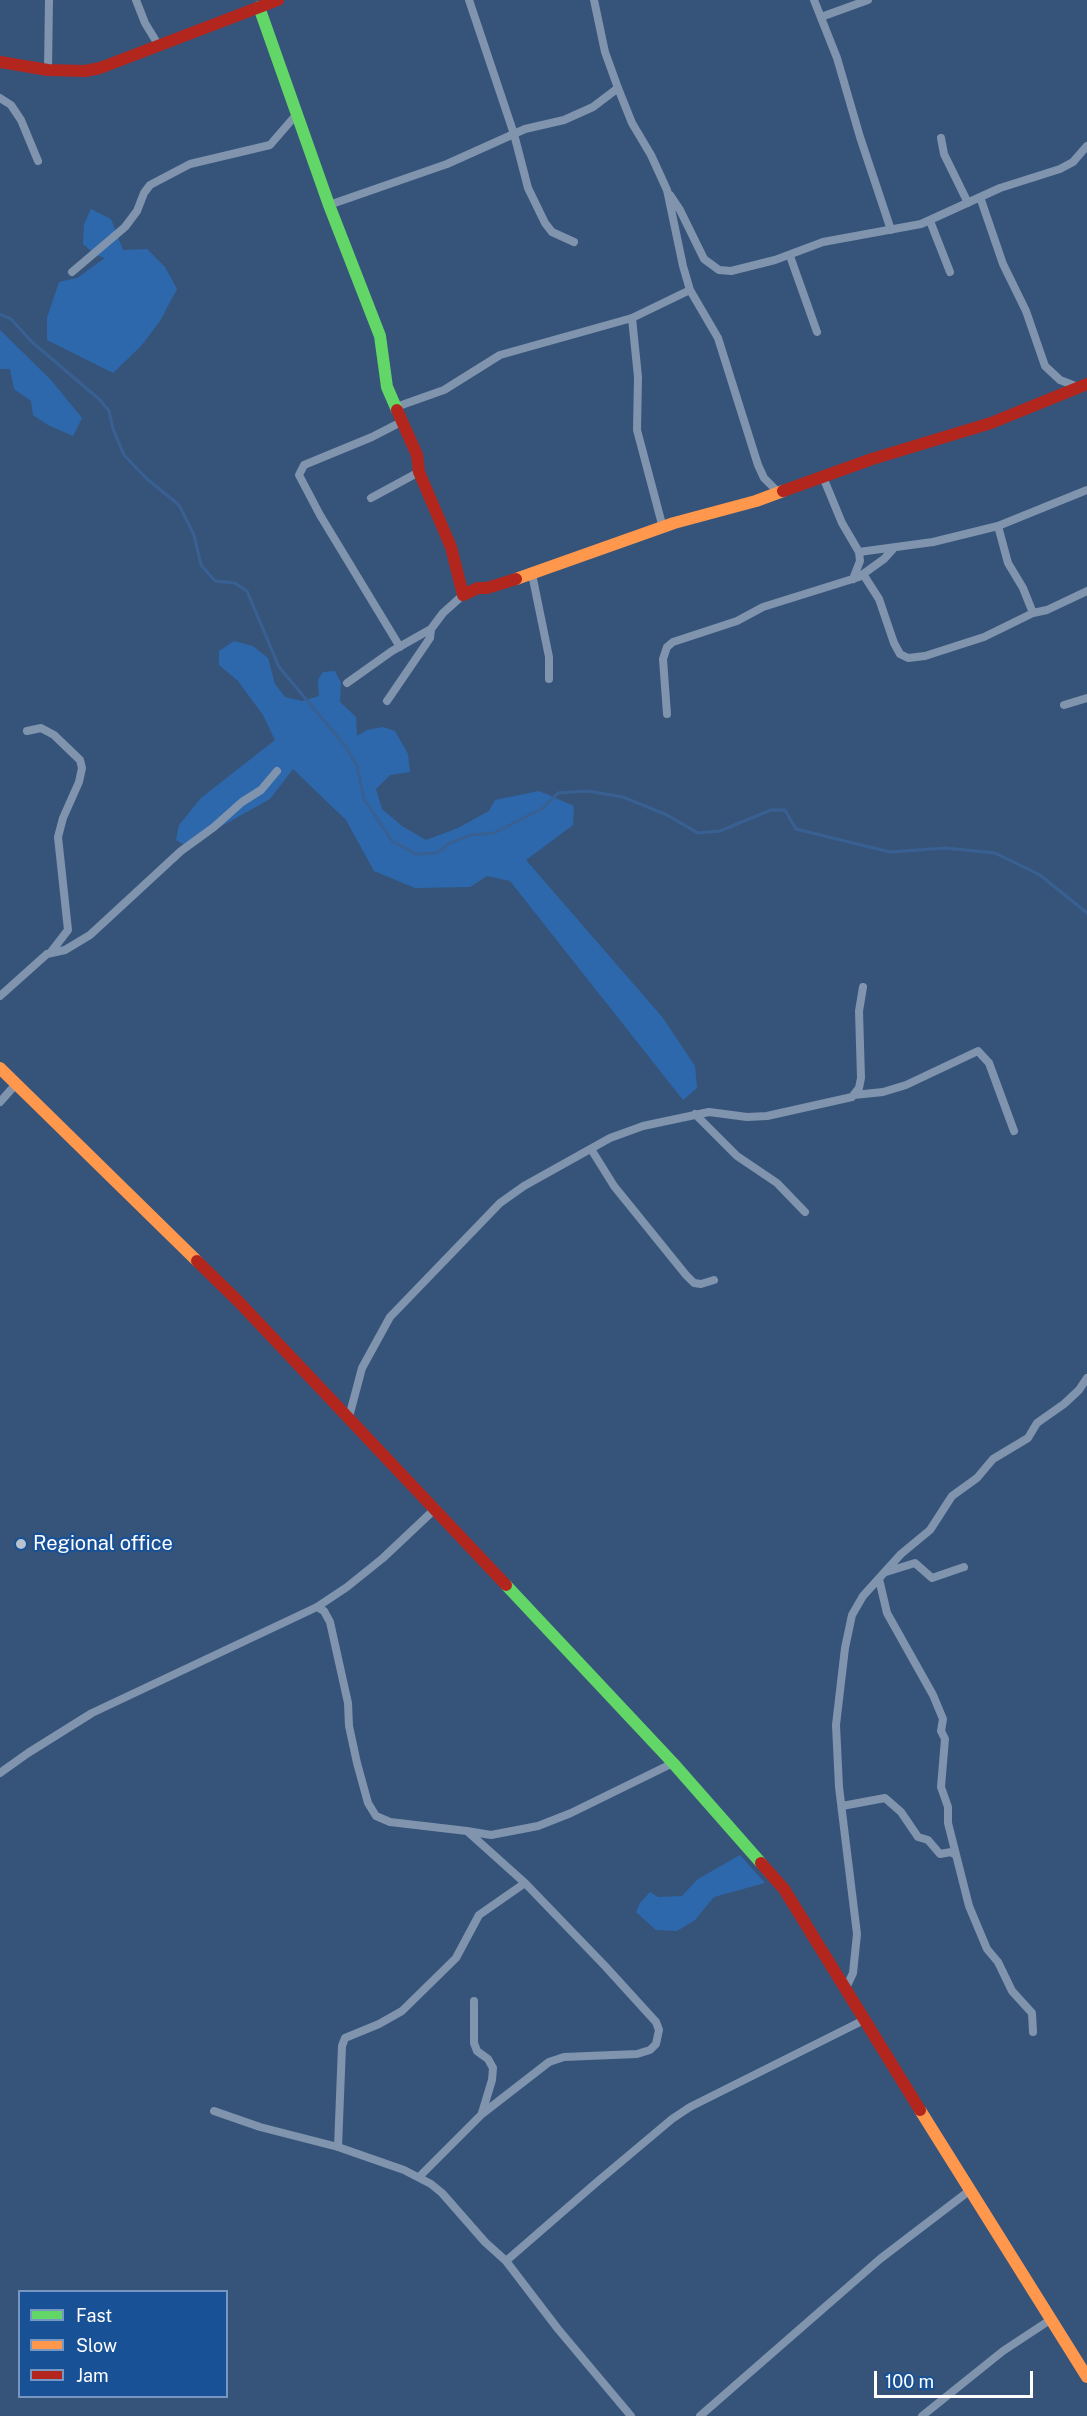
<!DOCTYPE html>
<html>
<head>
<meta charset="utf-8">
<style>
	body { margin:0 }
	#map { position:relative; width:1087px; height:2416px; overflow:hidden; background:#36547a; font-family:"Public Sans",sans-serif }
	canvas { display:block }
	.legend { position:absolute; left:18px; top:2290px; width:210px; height:108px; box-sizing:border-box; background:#195197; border:2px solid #7597c1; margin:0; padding:8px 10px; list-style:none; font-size:18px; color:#fff }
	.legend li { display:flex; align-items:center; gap:12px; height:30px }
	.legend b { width:30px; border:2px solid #7597c1 }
	.scale { position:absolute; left:874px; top:2371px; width:159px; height:27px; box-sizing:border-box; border:3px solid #fff; border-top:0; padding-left:8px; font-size:18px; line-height:21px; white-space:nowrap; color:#fff; -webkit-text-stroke:4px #195197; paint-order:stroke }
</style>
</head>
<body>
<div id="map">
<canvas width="1087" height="2416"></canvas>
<ul class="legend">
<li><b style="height:8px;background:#63d668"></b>Fast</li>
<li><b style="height:8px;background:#ff974d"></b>Slow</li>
<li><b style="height:8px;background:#b3261e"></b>Jam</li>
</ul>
<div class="scale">100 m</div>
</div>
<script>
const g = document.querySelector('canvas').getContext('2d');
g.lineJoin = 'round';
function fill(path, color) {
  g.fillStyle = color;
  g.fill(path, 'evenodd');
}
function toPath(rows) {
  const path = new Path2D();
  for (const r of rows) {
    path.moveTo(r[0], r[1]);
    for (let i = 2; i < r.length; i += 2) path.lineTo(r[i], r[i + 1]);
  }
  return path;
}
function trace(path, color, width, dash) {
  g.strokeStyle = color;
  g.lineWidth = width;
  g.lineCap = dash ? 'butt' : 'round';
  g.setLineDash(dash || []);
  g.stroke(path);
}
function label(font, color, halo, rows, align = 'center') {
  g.font = font + ' "Public Sans",sans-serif';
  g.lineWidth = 4.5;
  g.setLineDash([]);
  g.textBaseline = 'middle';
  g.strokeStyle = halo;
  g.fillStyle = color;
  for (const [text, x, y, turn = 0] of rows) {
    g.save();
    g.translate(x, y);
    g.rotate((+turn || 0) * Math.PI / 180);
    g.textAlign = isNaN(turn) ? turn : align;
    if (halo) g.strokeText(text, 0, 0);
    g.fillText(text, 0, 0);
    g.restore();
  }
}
const green = toPath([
	[91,209,111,219,123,250,147,249,165,267,177,289,160,321,141,346,113,373,47,340,47,318,59,282,77,278,105,258,96,255,83,244,84,224],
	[0,330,51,380,82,418,73,436,48,425,33,415,31,401,14,389,10,369,0,369],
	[234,641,253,646,268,658,275,684,285,697,302,701,319,696,318,680,323,672,335,671,341,683,340,702,356,717,357,736,367,730,383,727,395,731,408,754,410,772,390,775,376,789,382,809,402,826,426,840,458,828,489,811,495,800,539,791,574,806,573,825,526,860,663,1018,695,1066,697,1088,683,1100,510,881,487,876,470,887,415,888,374,871,346,820,293,769,270,799,186,846,176,840,179,825,201,798,275,740,263,715,238,681,219,665,219,651],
	[740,1855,765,1883,714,1897,695,1920,677,1931,656,1930,636,1912,640,1903,650,1892,658,1897,682,1896,698,1879]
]);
const stream = toPath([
	[0,314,11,319,32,342,100,400,109,411,113,429,124,455,147,479,179,505,194,535,201,565,215,581,235,583,247,591,279,667,346,747,357,766,364,799,392,841,416,854,437,853,450,843,471,835,494,833,543,808,558,793,587,791,623,797,667,815,698,833,720,831,771,810,785,810,796,829,890,852,945,848,995,853,1040,875,1087,913]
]);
const street = toPath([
	[136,0,145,23,159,46],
	[469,0,514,134,528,188,545,223,552,232,574,242],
	[594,0,605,52,618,88,632,123,651,155,667,190,683,266,690,290,718,338,758,465,764,478,779,493],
	[814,0,837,58,860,137,891,230],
	[821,17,868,0],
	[48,70,49,0],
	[0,98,11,105,21,120,38,161],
	[941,138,944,154,968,203],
	[670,195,680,210,704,259,719,270,731,271,775,260,823,242,921,224,1000,188,1060,169,1073,162,1087,146],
	[980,197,1003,264,1026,311,1045,366,1060,380,1078,387],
	[329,205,447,164,525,129,564,120,593,107,618,88],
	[930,221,950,272],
	[790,256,817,332],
	[72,272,125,227,137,211,144,193,150,185,190,164,270,145,296,115],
	[632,318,638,377,637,430,663,528],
	[396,407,444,390,500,355,632,318,690,290],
	[823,477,842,523,859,552,860,561,853,579],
	[371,498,419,472],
	[998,526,1008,563,1023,588,1033,613],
	[859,552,933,542,998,526,1087,490],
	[532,574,549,657,549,679],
	[863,574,879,599,894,643,900,654,908,658,925,656,984,637,1033,613,1047,610,1087,591],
	[400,647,320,515,299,475,304,465,372,437,403,421],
	[347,683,392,651,431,629,443,613,463,595],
	[387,701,430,638,431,629],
	[1064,705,1087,698],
	[667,714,663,659,667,647,673,642,737,621,763,607,859,577,884,559,893,549],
	[27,731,41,728,54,735,80,760,82,768,79,782,63,818,58,837,68,930,51,952],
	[0,996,47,954,65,950,90,935,181,851,214,827,242,802,261,790,277,771],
	[854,1095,883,1092,906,1085,978,1051,989,1063,1014,1131],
	[0,1102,16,1084],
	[695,1114,737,1156,777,1183,805,1212],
	[591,1149,614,1186,686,1275,694,1283,701,1284,714,1280],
	[349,1417,362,1368,390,1317,500,1203,524,1186,610,1138,643,1126,709,1112,747,1117,767,1116,852,1097,859,1088,861,1078,859,1011,863,987],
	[886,1572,915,1563,932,1578,964,1567],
	[879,1579,887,1613,933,1695,943,1719,941,1731,945,1739,941,1787,948,1807,948,1823,969,1906,987,1949,998,1962,1012,1991,1032,2013,1033,2032],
	[317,1607,324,1611,330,1622,348,1703,349,1726,357,1763,368,1803,376,1816,390,1822,467,1831,525,1883,605,1966,656,2022,659,2030,656,2044,650,2050,637,2054,564,2057,549,2062,482,2114,419,2177],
	[0,1773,28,1753,92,1713,317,1607,347,1587,383,1558,436,1508],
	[842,1806,885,1798,901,1812,918,1837,928,1840,940,1854,951,1852,956,1855],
	[467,1831,491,1835,538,1826,571,1813,673,1763],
	[845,1990,853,1973,857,1934,839,1787,836,1725,845,1648,852,1615,863,1596,901,1554,930,1530,952,1496,977,1478,993,1459,1028,1438,1037,1423,1064,1404,1079,1390,1087,1378],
	[474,2001,474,2043,477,2051,488,2059,493,2068,492,2080,482,2113],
	[214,2111,260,2127,338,2147,404,2170,431,2184,442,2193,485,2242,506,2261,558,2329,631,2416],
	[338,2147,342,2046,345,2038,379,2024,402,2011,456,1958,479,1915,525,1883],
	[506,2261,597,2182,672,2119,690,2107,864,2020],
	[700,2416,880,2259,969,2191],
	[922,2416,1003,2351,1050,2320]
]);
const fast = toPath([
	[259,7,329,205,380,336,387,387,397,410],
	[506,1585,673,1763,761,1863]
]);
const slow = toPath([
	[516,579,674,523,756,501,783,491],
	[0,1068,197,1261],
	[920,2110,1087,2377]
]);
const jam = toPath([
	[0,62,48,70,85,71,100,68,278,0],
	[397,410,417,455,419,472,451,547,463,595,478,588,487,588,516,579],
	[783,491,872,459,991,423,1087,384],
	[197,1261,239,1302,506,1585],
	[761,1863,784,1889,920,2110]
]);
const markers = [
	[21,1544,6,"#b9c3d0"]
];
const poiNames = [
	["Regional office",33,1544]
];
fill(green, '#2e68ac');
trace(stream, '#396092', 3);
trace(street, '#8094ad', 8);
trace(fast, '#63d668', 12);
trace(slow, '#ff974d', 12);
trace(jam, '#b3261e', 12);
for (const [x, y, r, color] of markers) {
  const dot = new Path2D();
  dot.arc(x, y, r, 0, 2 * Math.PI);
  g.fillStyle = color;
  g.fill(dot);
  trace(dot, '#195197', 2);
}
label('20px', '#fff', '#195197', poiNames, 'left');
</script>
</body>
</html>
